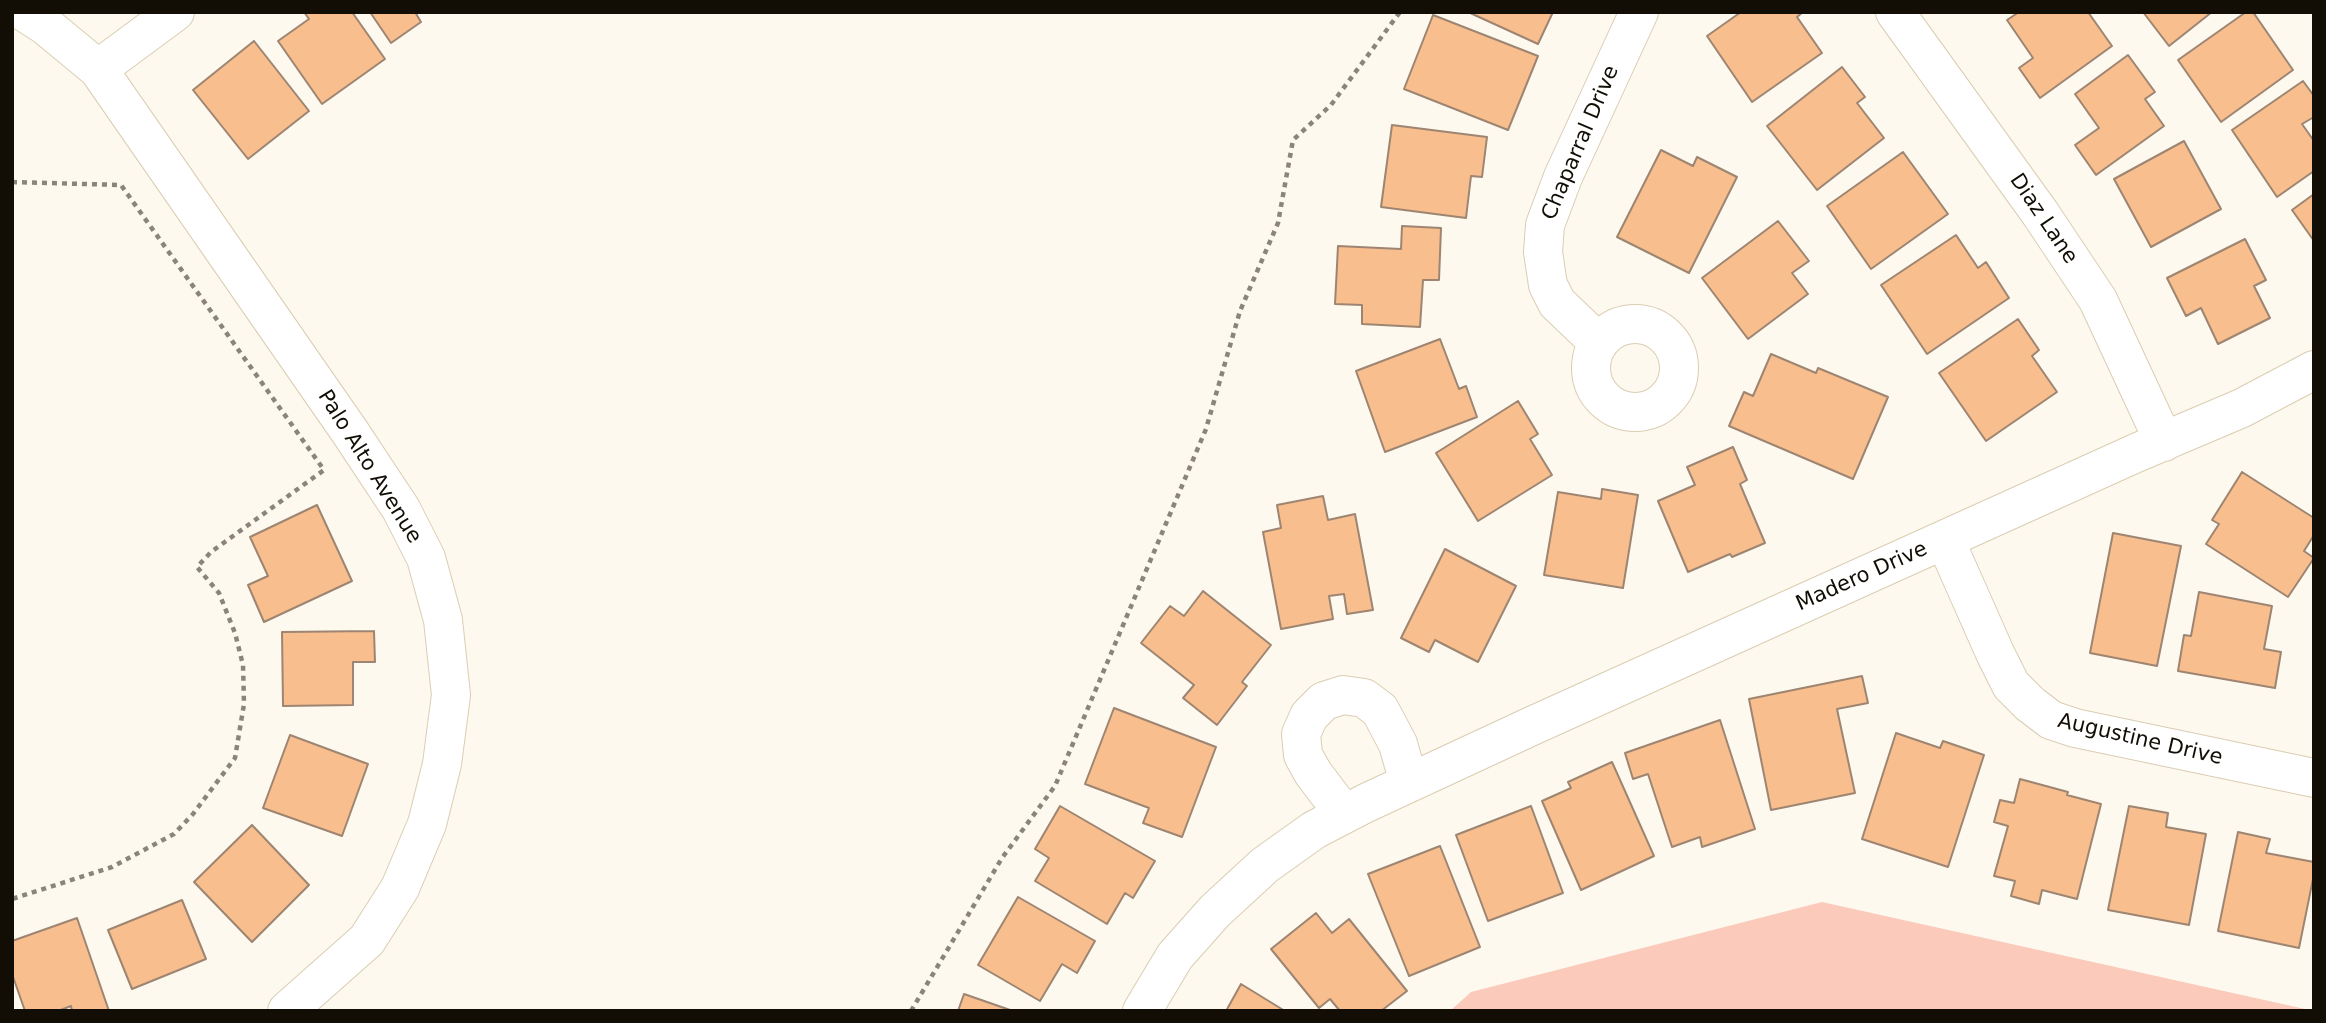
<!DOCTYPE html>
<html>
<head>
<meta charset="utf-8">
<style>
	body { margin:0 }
	#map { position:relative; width:2326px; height:1023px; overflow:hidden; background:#fef9ee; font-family:"DejaVu Sans",sans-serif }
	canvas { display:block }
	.frame { position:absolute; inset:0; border:14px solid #120d05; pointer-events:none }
</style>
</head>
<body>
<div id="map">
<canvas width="2326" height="1023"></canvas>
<div class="frame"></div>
</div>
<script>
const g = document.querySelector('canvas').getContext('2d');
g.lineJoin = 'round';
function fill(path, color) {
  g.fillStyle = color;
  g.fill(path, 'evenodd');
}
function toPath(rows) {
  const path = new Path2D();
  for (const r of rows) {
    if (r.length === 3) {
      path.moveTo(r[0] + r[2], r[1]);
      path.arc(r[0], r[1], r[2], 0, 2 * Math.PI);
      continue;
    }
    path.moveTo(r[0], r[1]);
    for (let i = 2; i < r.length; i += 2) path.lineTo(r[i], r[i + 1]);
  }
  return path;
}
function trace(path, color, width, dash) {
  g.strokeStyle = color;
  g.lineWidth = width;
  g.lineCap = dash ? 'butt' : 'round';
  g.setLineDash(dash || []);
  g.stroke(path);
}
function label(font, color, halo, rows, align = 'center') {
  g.font = font + ' "DejaVu Sans",sans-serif';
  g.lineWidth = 5;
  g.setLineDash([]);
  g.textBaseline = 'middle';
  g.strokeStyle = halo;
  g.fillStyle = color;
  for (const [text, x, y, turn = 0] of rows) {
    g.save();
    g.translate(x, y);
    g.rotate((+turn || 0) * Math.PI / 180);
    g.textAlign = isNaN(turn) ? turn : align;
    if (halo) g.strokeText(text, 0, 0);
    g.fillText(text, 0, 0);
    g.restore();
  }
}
const green = toPath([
	[1822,902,2314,1011,1450,1011,1471,992]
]);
const building = toPath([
	[304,12,352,12,385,59,322,104,278,41,309,19,304,12],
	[370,12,415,12,421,22,391,43,370,12],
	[1468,12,1553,12,1538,44,1468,12],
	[1741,12,1803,12,1797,17,1822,53,1752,102,1707,36,1741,12],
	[2019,12,2088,12,2112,46,2040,98,2019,68,2033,58,2007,20,2019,12],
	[2143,12,2212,12,2169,46,2143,12],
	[2246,12,2253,12,2293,70,2221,122,2178,60,2246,12],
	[1433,15,1538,56,1508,130,1404,89,1433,15],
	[254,41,309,111,248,159,193,90,254,41],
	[2128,55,2155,92,2145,99,2164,126,2096,175,2075,145,2099,128,2075,94,2128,55],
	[1842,67,1865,97,1857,103,1884,138,1817,190,1767,126,1842,67],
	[2303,81,2314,96,2314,117,2302,124,2314,141,2314,171,2277,197,2232,130,2303,81],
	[1392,125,1487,137,1482,177,1471,176,1466,218,1381,207,1392,125],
	[2184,141,2221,209,2151,247,2114,179,2184,141],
	[1661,150,1693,166,1697,157,1737,177,1689,273,1617,237,1661,150],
	[1903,152,1948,214,1871,269,1827,206,1903,152],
	[2314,194,2314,241,2292,210,2314,194],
	[1778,221,1809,261,1792,273,1808,294,1748,339,1702,278,1778,221],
	[1402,226,1441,228,1439,280,1423,280,1420,327,1362,324,1362,305,1335,304,1338,246,1401,249,1402,226],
	[1956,235,1978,268,1986,262,2009,298,1927,354,1881,285,1956,235],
	[2245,239,2266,280,2254,286,2270,318,2218,344,2201,308,2186,316,2167,278,2245,239],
	[2018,319,2039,350,2032,356,2057,392,1986,441,1939,373,2018,319],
	[1440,339,1459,389,1466,386,1477,417,1385,452,1356,371,1440,339],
	[1771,354,1816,373,1818,368,1888,397,1853,479,1729,426,1744,392,1753,396,1771,354],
	[1518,401,1538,434,1530,439,1552,475,1478,521,1436,453,1518,401],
	[1733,447,1747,480,1740,484,1765,543,1732,557,1730,554,1688,572,1658,501,1695,485,1687,467,1733,447],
	[2242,472,2314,518,2314,535,2304,551,2314,558,2288,597,2206,544,2219,524,2212,520,2242,472],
	[1602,489,1638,495,1623,588,1544,575,1558,492,1601,499,1602,489],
	[1323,496,1328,520,1355,514,1373,610,1347,614,1344,594,1329,596,1333,619,1281,629,1263,532,1281,528,1277,505,1323,496],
	[317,505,352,581,264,622,248,585,268,576,250,537,317,505],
	[2113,533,2181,546,2157,666,2090,653,2113,533],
	[1445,549,1516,586,1478,662,1435,640,1429,652,1401,638,1445,549],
	[1203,591,1271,645,1242,682,1247,686,1217,725,1183,698,1194,685,1141,643,1170,606,1184,616,1203,591],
	[2199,592,2272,606,2264,649,2281,652,2275,688,2178,671,2184,635,2191,636,2199,592],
	[374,631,375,662,353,662,353,705,283,706,282,632,374,631],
	[1862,676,1868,703,1837,709,1855,793,1771,810,1749,699,1862,676],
	[1114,708,1216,747,1182,837,1143,823,1149,808,1085,784,1114,708],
	[1720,720,1755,829,1702,847,1700,837,1672,847,1648,774,1633,779,1625,753,1720,720],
	[1896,733,1940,748,1943,741,1984,755,1948,867,1862,839,1896,733],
	[290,735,368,764,342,836,263,808,290,735],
	[1612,762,1654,856,1581,890,1542,801,1571,788,1568,782,1612,762],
	[2020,779,2068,792,2067,795,2101,804,2077,899,2042,890,2039,904,2011,896,2015,881,1994,876,2008,826,1994,822,2000,800,2014,803,2020,779],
	[1060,806,1155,861,1133,898,1125,893,1107,924,1035,881,1049,858,1035,849,1060,806],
	[1531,806,1563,893,1488,921,1456,835,1531,806],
	[2129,806,2168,813,2166,827,2206,834,2189,925,2108,910,2129,806],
	[252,825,309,885,252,942,194,882,252,825],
	[2238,832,2270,839,2266,853,2314,862,2314,874,2299,948,2218,931,2238,832],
	[1440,846,1480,947,1409,976,1368,874,1440,846],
	[1018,897,1095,941,1077,973,1062,964,1040,1001,978,965,1018,897],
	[182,900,206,959,132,989,108,930,182,900],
	[1316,913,1332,933,1349,919,1407,991,1381,1011,1340,1011,1330,999,1319,1008,1271,949,1316,913],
	[77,918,109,1011,72,1011,71,1006,58,1011,25,1011,12,974,12,941,77,918],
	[1241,984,1285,1011,1226,1011,1241,984],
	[964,994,1013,1011,958,1011,964,994]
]);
const path = toPath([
	[12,182,121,185,324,470,211,552,197,567,219,593,235,633,243,665,244,704,235,758,193,814,174,834,112,867,12,899],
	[911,1011,1002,858,1055,786,1206,429,1240,311,1278,223,1293,140,1331,105,1400,12]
]);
const minor = toPath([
	[24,12,46,26,98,69,350,432,401,509,426,558,443,620,451,695,442,764,427,824,400,888,367,940,287,1011],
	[1895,12,2040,213,2098,300,2164,442],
	[98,69,175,12],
	[1635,368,44],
	[1599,343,1557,303,1548,285,1543,252,1545,225,1563,177,1639,12],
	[1945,540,1995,653,2011,685,2030,704,2051,720,2075,728,2314,778],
	[1344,814,1313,773,1303,755,1301,734,1309,716,1324,701,1343,695,1364,698,1380,710,1398,744,1409,783],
	[1142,1011,1175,956,1215,911,1265,865,1314,830,1366,803,1534,725,2136,453,2242,408,2314,370]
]);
const streetNames = [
	["Chaparral Drive",1581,143,-67],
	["Diaz Lane",2043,219,56],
	["Palo Alto Avenue",369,467,58],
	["Madero Drive",1862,577,-24],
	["Augustine Drive",2140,740,13]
];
fill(green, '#fbcabb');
fill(building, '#f8be8d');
trace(building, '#9d8572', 2);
trace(minor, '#dacdb2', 40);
trace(path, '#8a857c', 4.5, [5, 5]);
trace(minor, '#fff', 38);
label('21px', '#120d05', '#fff', streetNames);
</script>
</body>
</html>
